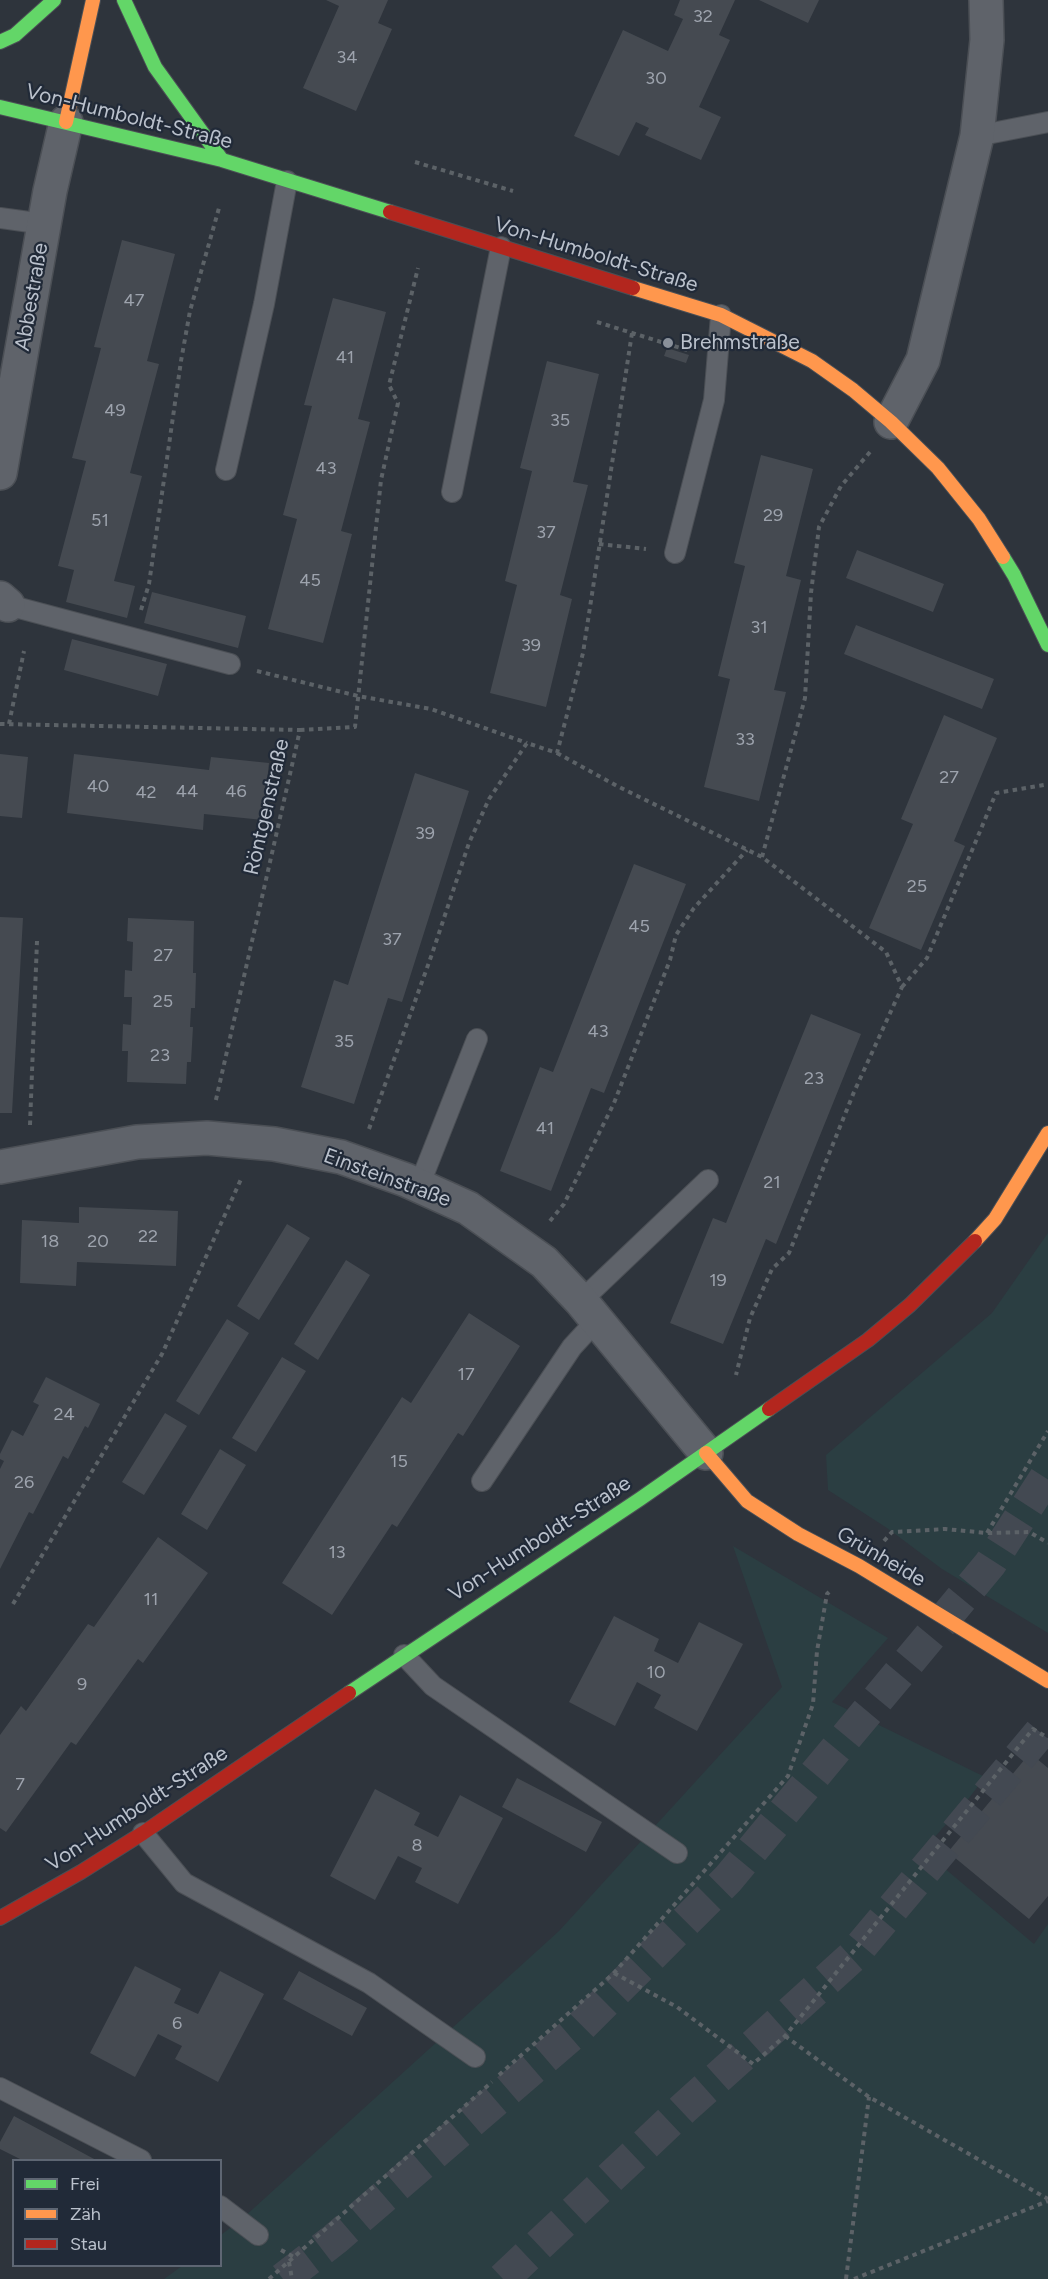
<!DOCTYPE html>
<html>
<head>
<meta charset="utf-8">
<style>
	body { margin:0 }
	#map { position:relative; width:1048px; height:2279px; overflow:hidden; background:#2e343c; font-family:Figtree,sans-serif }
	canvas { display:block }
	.legend { position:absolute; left:12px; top:2159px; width:210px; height:108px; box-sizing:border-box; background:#212a38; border:2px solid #5e6673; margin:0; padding:8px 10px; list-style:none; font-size:18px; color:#bac1cc }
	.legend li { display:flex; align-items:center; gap:12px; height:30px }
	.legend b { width:30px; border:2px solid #5e6673 }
</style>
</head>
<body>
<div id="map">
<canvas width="1048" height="2279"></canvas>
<ul class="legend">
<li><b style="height:8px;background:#63d668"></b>Frei</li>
<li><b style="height:8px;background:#ff974d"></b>Zäh</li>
<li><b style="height:8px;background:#b3261e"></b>Stau</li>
</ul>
</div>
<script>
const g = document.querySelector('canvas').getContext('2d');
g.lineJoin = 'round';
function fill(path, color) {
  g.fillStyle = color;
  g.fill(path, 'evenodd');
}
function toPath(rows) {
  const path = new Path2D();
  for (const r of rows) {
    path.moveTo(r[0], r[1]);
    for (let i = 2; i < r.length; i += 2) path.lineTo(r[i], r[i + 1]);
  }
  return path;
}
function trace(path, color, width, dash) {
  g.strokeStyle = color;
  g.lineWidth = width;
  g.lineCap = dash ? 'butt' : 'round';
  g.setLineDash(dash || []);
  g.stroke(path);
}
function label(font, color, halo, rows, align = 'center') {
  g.font = font + ' Figtree,sans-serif';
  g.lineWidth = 4.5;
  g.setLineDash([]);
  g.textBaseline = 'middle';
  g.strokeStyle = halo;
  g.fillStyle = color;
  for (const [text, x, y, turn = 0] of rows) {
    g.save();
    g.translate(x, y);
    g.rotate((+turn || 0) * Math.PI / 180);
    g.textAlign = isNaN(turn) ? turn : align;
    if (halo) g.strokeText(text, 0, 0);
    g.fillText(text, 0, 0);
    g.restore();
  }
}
const green = toPath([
	[1048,1233,1048,1633,942,1569,887,1528,828,1490,826,1455,992,1313],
	[733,1546,888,1638,832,1702,985,1777,966,1802,923,1850,1034,1944,1048,1924,1048,2279,164,2279,182,2266,220,2266,221,2235,243,2218,559,1931,782,1687]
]);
const building = toPath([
	[326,0,388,0,378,23,392,29,356,111,303,88,339,6],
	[680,0,735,0,719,35,730,40,699,107,721,117,701,160,645,135,649,128,636,122,619,156,574,136,623,30,668,51,683,19,674,15],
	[759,0,819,0,808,23],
	[122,240,175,254,147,361,159,364,130,473,142,476,114,581,135,586,127,618,66,602,74,570,58,566,86,461,72,458,101,348,94,347],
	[333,298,386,312,358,419,370,422,341,531,352,534,323,643,268,629,297,519,283,515,312,406,304,405],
	[667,348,689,355,686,363,664,356],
	[547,361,599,374,573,482,588,485,560,595,572,599,546,707,490,693,517,585,505,581,532,471,520,468],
	[761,455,813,469,786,576,801,580,774,690,786,692,759,801,704,787,730,679,718,676,745,566,734,563],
	[857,550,944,584,933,612,846,578],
	[152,592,246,616,238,648,144,623],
	[856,625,994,679,982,709,844,654],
	[72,639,167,664,158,696,64,670],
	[944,715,997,738,954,841,965,846,921,950,869,928,913,824,901,819],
	[0,754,28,757,22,818,0,816],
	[74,754,209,770,211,757,269,763,263,820,204,814,203,830,67,813],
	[415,773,469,791,402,1002,388,998,354,1104,301,1087,334,980,348,985],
	[634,864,686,884,604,1093,591,1088,551,1191,500,1171,540,1067,553,1072],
	[0,917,23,918,12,1113,0,1113],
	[128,918,194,921,193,973,196,973,195,1008,191,1008,190,1027,193,1027,191,1062,187,1062,186,1084,127,1082,128,1051,122,1051,123,1024,131,1025,132,997,124,997,125,970,132,971,133,942,127,941],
	[811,1014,861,1034,776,1244,766,1239,723,1344,670,1323,713,1218,726,1223],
	[79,1207,178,1211,176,1266,77,1262,76,1286,20,1283,22,1220,79,1223],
	[287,1224,310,1238,259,1320,237,1306],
	[346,1260,370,1275,318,1360,294,1344],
	[469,1313,520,1346,463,1436,458,1433,397,1527,392,1524,332,1615,282,1583,402,1397,411,1403],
	[227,1319,249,1333,199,1415,176,1401],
	[282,1357,306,1371,256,1452,232,1438],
	[46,1377,100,1404,88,1428,85,1426,68,1459,63,1456,33,1514,29,1512,0,1569,0,1469,4,1461,0,1459,0,1454,12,1430,23,1436,39,1405,33,1402],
	[165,1413,187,1426,144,1495,122,1482],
	[220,1449,246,1465,207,1530,181,1514],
	[158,1537,208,1573,143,1663,138,1659,76,1745,71,1742,6,1832,0,1828,0,1735,21,1706,26,1711,88,1624,94,1627],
	[614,1616,659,1639,654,1651,678,1663,699,1622,743,1644,697,1731,654,1708,661,1695,637,1682,615,1726,569,1702],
	[1030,1753,1048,1768,1048,1896,1029,1919,948,1852],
	[517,1778,602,1822,586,1852,502,1807],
	[375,1789,420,1813,414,1825,438,1837,460,1795,503,1818,458,1904,415,1882,422,1868,398,1856,375,1900,330,1876],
	[135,1966,181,1989,174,2003,198,2014,220,1971,264,1994,218,2082,175,2059,182,2046,158,2034,135,2077,90,2053],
	[299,1971,367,2008,352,2036,283,1999],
	[14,2116,96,2160,22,2160,0,2149,0,2142]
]);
const highwayTunnel = toPath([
	[283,2279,335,2239,576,2031,728,1879,990,1564,1048,1474],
	[503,2279,684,2108,852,1957,1048,1723]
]);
const path = toPath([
	[415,162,513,191],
	[597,322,690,351],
	[599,544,646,549],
	[141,610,149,584,181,361,190,311,219,208],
	[257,671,358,696,431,709,527,743],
	[0,724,300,730,215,1104],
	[9,724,24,651],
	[300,730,355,727,381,480,398,403,389,385,418,268],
	[557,753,617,786,762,857,886,952,902,987,854,1092,789,1253,772,1269,750,1318,736,1375],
	[762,857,805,698,811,593,819,527,841,486,870,452],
	[902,987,927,958,996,793,1044,785],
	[30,1125,37,941],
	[369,1129,432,954,469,843,489,799,527,743,557,753,583,653,632,333],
	[550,1221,564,1204,614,1103,670,960,676,935,694,908,747,850],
	[987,1533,1048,1431],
	[884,1541,892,1532,945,1529,987,1533,1029,1532,1048,1543],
	[13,1604,162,1354,242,1177],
	[614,1973,677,2007,753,2064,785,2036,1033,1729,1048,1738],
	[785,2036,869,2097,1048,2199],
	[499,2075,614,1973,788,1776,813,1704,817,1651,827,1594,829,1592],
	[281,2250,294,2257],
	[289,2262,292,2279],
	[269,2279,492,2082],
	[846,2279,869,2097],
	[854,2279,1048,2201]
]);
const lane = toPath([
	[977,136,1048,122],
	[0,218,44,224],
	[226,470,264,304,287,181],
	[452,492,501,247],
	[675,553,714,400,721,315],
	[8,605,230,664],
	[419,1186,477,1039],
	[581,1301,708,1180],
	[482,1481,572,1347,596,1321],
	[404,1655,433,1686,677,1853],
	[143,1833,184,1883,369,1983,475,2057],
	[0,2088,141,2160],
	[220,2206,258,2235]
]);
const street = toPath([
	[891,422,923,360,977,136,987,40,986,0],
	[0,473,50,191,66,122],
	[0,598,8,605],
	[0,1167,137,1142,207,1138,274,1144,341,1157,406,1180,468,1208,544,1262,581,1301,706,1453]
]);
const fast = toPath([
	[124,0,155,67,222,160],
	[0,42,15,35,54,0],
	[0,107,222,160,390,212],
	[1003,557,1014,575,1048,645],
	[349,1693,640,1499,769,1409]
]);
const slow = toPath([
	[66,122,93,0],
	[633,288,721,315,812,361,853,390,891,422,938,468,979,519,1003,557],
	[975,1241,995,1219,1048,1133],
	[706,1453,747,1501,798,1534,859,1566,1048,1681]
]);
const jam = toPath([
	[390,212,633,288],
	[769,1409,868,1340,910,1305,975,1241],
	[0,1918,81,1872,143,1833,349,1693]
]);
const markers = [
	[668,343,6,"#89909a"]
];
const numberNames = [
	["32",703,17],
	["34",347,58],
	["30",656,79],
	["47",134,301],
	["41",345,358],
	["49",115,411],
	["35",560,421],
	["43",326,469],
	["29",773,516],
	["51",100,521],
	["37",546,533],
	["45",310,581],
	["31",759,628],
	["39",531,646],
	["33",745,740],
	["27",949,778],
	["40",98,787],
	["44",187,792],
	["46",236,792],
	["42",146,793],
	["39",425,834],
	["25",917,887],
	["45",639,927],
	["37",392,940],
	["27",163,956],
	["25",163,1002],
	["43",598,1032],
	["35",344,1042],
	["23",160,1056],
	["23",814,1079],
	["41",545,1129],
	["21",772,1183],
	["22",148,1237],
	["18",50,1242],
	["20",98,1242],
	["19",718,1281],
	["17",466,1375],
	["24",64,1415],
	["15",399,1462],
	["26",24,1483],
	["13",337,1553],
	["11",151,1600],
	["10",656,1673],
	["9",82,1685],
	["7",20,1785],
	["8",417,1846],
	["6",177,2024]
];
const streetNames = [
	["Von-Humboldt-Straße",129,117,14],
	["Von-Humboldt-Straße",596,255,17],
	["Abbestraße",32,297,-80],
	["Röntgenstraße",267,807,-77],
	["Einsteinstraße",387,1178,20],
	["Von-Humboldt-Straße",540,1539,-33],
	["Grünheide",881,1557,30],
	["Von-Humboldt-Straße",137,1809,-33]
];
const poiNames = [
	["Brehmstraße",680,343]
];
fill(green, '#2b3e42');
fill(building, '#454a51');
trace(highwayTunnel, '#434952', 33, [33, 16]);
trace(lane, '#4b4f55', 22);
trace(street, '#4b4f55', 36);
trace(fast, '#4b4f55', 16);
trace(slow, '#4b4f55', 16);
trace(jam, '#4b4f55', 16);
trace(path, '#5c6267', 4, [4.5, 4.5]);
trace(lane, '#5f636a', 20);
trace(street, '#5f636a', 33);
trace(fast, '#63d668', 14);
trace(slow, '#ff974d', 14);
trace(jam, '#b3261e', 14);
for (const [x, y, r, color] of markers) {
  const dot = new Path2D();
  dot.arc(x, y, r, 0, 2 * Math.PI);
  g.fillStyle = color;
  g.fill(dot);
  trace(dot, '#212a38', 2);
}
label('18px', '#9da3ad', null, numberNames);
label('21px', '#bac1cc', '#212a38', streetNames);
label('21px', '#bac1cc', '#212a38', poiNames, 'left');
</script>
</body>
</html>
